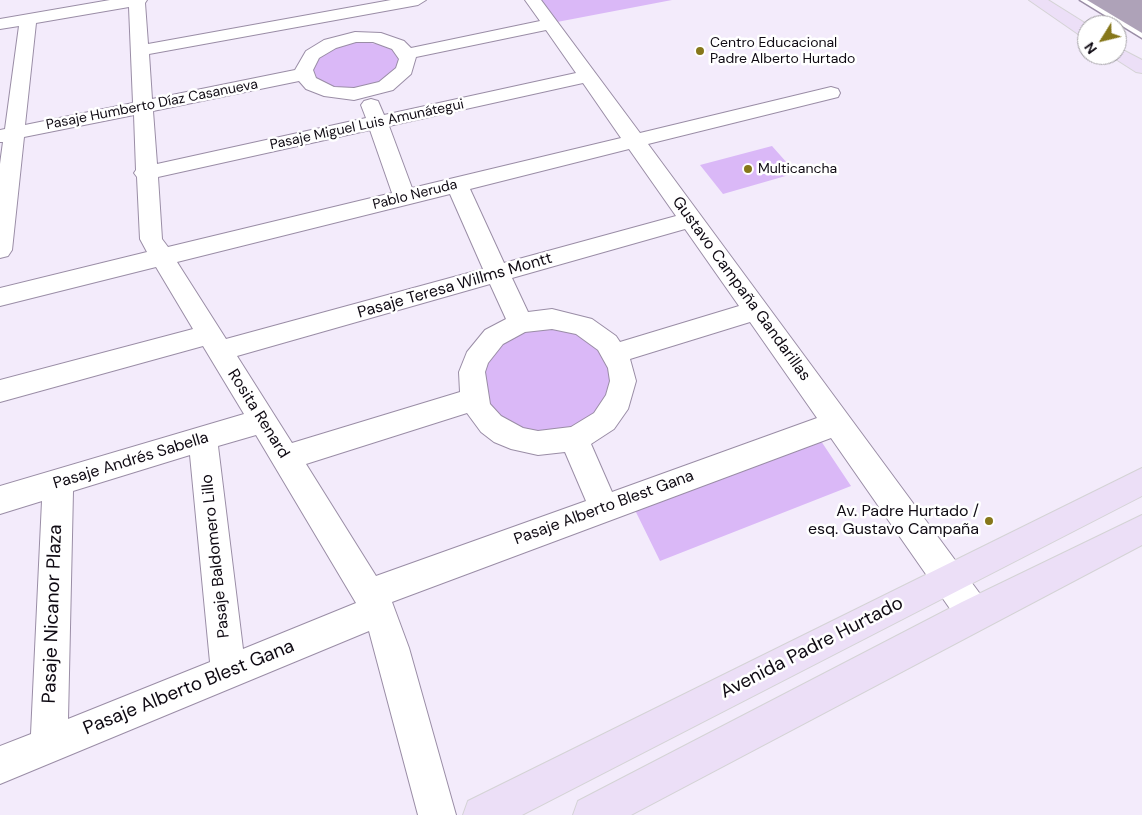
<!DOCTYPE html>
<html>
<head>
<meta charset="utf-8">
<style>
	body { margin:0 }
	#map { position:relative; width:1142px; height:815px; overflow:hidden; background:#f3ebfb; font-family:"DM Sans",sans-serif }
	canvas { display:block }
	.north { position:absolute; left:1077px; top:15px; width:50px; height:50px; box-sizing:border-box; background:#fff; border:1px solid #9f9da1; border-radius:50%; rotate:234deg; font-size:14px; font-weight:700; line-height:20px; text-align:center; color:#0f0a13 }
	.north::after { content:''; display:block; margin:auto; width:18px; height:22px; background:#86771a; clip-path:polygon(50% 0,100% 100%,50% 72%,0 100%) }
</style>
</head>
<body>
<div id="map">
<canvas width="1142" height="815"></canvas>
<div class="north">N</div>
</div>
<script>
const g = document.querySelector('canvas').getContext('2d');
g.lineJoin = 'round';
function fill(path, color) {
  g.fillStyle = color;
  g.fill(path, 'evenodd');
}
function toPath(rows) {
  const path = new Path2D();
  for (const r of rows) {
    path.moveTo(r[0], r[1]);
    for (let i = 2; i < r.length; i += 2) path.lineTo(r[i], r[i + 1]);
  }
  return path;
}
function trace(path, color, width, dash) {
  g.strokeStyle = color;
  g.lineWidth = width;
  g.lineCap = dash ? 'butt' : 'round';
  g.setLineDash(dash || []);
  g.stroke(path);
}
function label(font, color, halo, rows, align = 'center') {
  g.font = font + ' "DM Sans",sans-serif';
  g.lineWidth = 5;
  g.setLineDash([]);
  g.textBaseline = 'middle';
  g.strokeStyle = halo;
  g.fillStyle = color;
  for (const [text, x, y, turn = 0] of rows) {
    g.save();
    g.translate(x, y);
    g.rotate((+turn || 0) * Math.PI / 180);
    g.textAlign = isNaN(turn) ? turn : align;
    if (halo) g.strokeText(text, 0, 0);
    g.fillText(text, 0, 0);
    g.restore();
  }
}
const green = toPath([
	[541,0,672,0,557,22],
	[358,41,383,45,392,50,398,56,399,64,395,71,374,85,345,89,331,87,313,77,311,69,314,61,331,48],
	[772,146,796,173,723,194,700,165],
	[534,325,575,330,606,353,612,389,590,421,547,435,503,424,479,392,484,357,496,342],
	[817,435,851,486,660,561,632,504]
]);
const lane = toPath([
	[1080,0,1092,0,1142,31,1142,38,1080,0]
]);
const street = toPath([
	[110,0,147,0,145,3,148,44,391,0,426,0,418,5,149,54,152,99,295,70,306,51,324,40,355,32,381,33,404,41,411,48,540,21,525,0,541,0,640,133,831,87,838,89,840,93,838,97,648,144,986,602,991,614,986,626,974,631,962,626,831,438,392,602,409,648,456,815,418,815,369,631,0,784,0,746,31,734,42,501,0,514,0,486,244,414,203,346,0,402,0,380,193,329,156,267,0,306,0,288,147,252,140,239,137,177,134,173,136,170,134,115,24,137,12,250,8,256,0,258,0,164,3,142,0,142,0,130,5,129,19,26,0,29,0,19,110,0],
	[129,7,133,103,25,125,36,23,129,7],
	[546,30,576,73,384,115,378,101,371,99,364,101,361,105,366,118,157,164,153,111,299,81,306,89,324,96,354,100,393,90,411,74,416,57,546,30],
	[356,42,373,42,392,49,399,59,396,68,379,82,354,88,334,87,316,78,313,70,319,58,336,48,356,42],
	[583,83,621,138,412,188,389,126,583,83],
	[370,130,392,193,168,247,162,239,158,177,370,130],
	[629,149,676,216,504,263,470,189,629,149],
	[450,194,483,269,226,339,177,262,450,194],
	[685,229,739,306,620,342,616,336,592,319,552,309,528,312,512,278,685,229],
	[490,284,506,319,485,330,467,352,459,372,460,392,292,443,237,356,490,284],
	[750,322,817,418,612,492,591,444,614,429,628,409,636,381,630,359,750,322],
	[552,329,576,334,598,350,608,368,610,381,606,395,594,413,571,427,538,431,523,428,501,416,490,404,485,372,488,363,503,344,525,332,552,329],
	[467,413,481,432,494,442,511,449,538,455,565,452,586,501,376,576,306,464,467,413],
	[256,435,356,603,243,649,218,446,256,435],
	[190,455,210,662,68,719,73,491,190,455]
]);
const primary = toPath([
	[1029,0,1048,0,1088,25,1087,37,1081,36,1029,0],
	[1117,47,1142,60,1142,73,1136,72,1111,56,1117,55,1117,47],
	[1142,468,1142,496,522,815,463,815,468,801,1142,468],
	[1142,515,1142,545,631,815,573,815,578,801,962,602,1142,515]
]);
const wall = toPath([
	[1087,0,1142,0,1142,33]
]);
const markers = [
	[700,51,5,"#86771a"],
	[748,169,5,"#86771a"],
	[989,521,5,"#86771a"]
];
const farPoinames = [
	["Centro Educacional",710,43],
	["Padre Alberto Hurtado",710,59],
	["Multicancha",758,169]
];
const farStreetnames = [
	["Pasaje Humberto Díaz Casanueva",152,105,-11],
	["Pasaje Miguel Luis Amunátegui",367,125,-12],
	["Pablo Neruda",415,195,-14]
];
const streetNames = [
	["Pasaje Teresa Willms Montt",455,286,-16],
	["Gustavo Campaña Gandarillas",741,289,54],
	["Rosita Renard",258,414,58],
	["Pasaje Andrés Sabella",131,461,-17],
	["Pasaje Alberto Blest Gana",604,508,-20],
	["Pasaje Baldomero Lillo",216,556,-96]
];
const poiNames = [
	["Av. Padre Hurtado /",979,512],
	["esq. Gustavo Campaña",979,530]
];
const nearStreetnames = [
	["Pasaje Nicanor Plaza",53,614,-88],
	["Avenida Padre Hurtado",812,648,-27],
	["Pasaje Alberto Blest Gana",189,688,-22]
];
fill(green, '#dab8f7');
trace(lane, '#9a8da6', 3);
trace(street, '#9a8da6', 2);
trace(primary, '#d4d3d5', 2);
fill(lane, '#fff');
fill(street, '#fff');
fill(primary, '#ecdff7');
fill(wall, '#aea2b8');
for (const [x, y, r, color] of markers) {
  const dot = new Path2D();
  dot.arc(x, y, r, 0, 2 * Math.PI);
  g.fillStyle = color;
  g.fill(dot);
  trace(dot, '#fff', 2);
}
label('14px', '#0f0a13', '#fff', farPoinames, 'left');
label('14px', '#0f0a13', '#fff', farStreetnames);
label('16px', '#0f0a13', '#fff', streetNames);
label('16px', '#0f0a13', '#fff', poiNames, 'right');
label('19px', '#0f0a13', '#fff', nearStreetnames);
</script>
</body>
</html>
